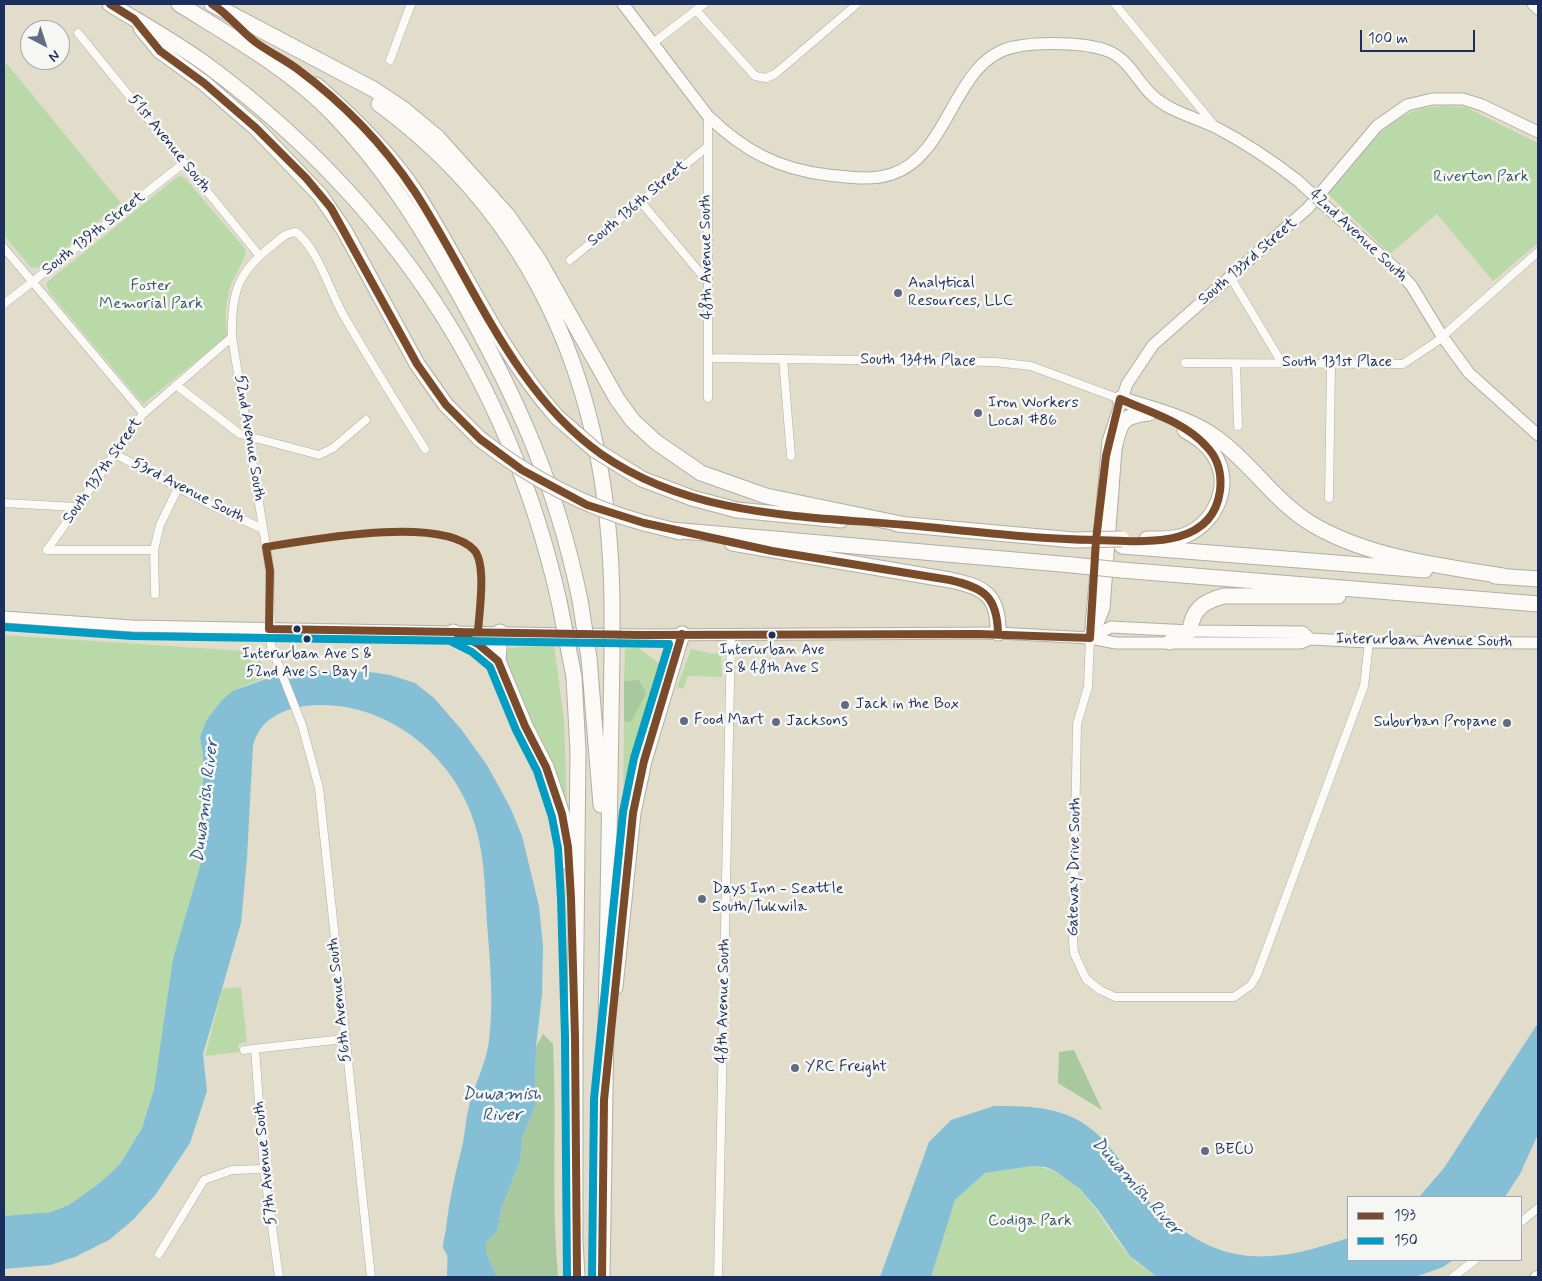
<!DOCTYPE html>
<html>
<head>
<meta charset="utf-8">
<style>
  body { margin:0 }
  #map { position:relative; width:1542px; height:1281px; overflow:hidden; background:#e2dccb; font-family:Mynerve,sans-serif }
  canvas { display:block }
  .frame { position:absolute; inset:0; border:5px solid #1b2f5e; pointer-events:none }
  .legend { position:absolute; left:1347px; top:1196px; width:175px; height:65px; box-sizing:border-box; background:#f6f6f2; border:1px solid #9ea6b7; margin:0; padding:6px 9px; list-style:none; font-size:15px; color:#1b2f5e }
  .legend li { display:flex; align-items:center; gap:10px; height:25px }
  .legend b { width:25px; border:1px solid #9ea6b7 }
  .north { position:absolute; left:20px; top:20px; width:50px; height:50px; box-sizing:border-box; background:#f6f6f2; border:1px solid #9ea6b7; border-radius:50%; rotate:140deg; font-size:14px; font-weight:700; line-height:20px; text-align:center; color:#1b2f5e }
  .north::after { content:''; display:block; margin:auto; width:18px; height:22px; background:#616c84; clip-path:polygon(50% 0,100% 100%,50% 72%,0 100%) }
  .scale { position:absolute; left:1360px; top:30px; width:115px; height:22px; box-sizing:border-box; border:2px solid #1b2f5e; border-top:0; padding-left:6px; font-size:15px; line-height:18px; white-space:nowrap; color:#1b2f5e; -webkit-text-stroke:4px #f6f6f2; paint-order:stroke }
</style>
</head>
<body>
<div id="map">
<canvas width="1542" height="1281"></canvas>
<div class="frame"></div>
<ul class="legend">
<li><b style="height:6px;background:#7a4b2a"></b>193</li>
<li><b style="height:6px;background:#039dc3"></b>150</li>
</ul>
<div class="north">N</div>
<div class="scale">100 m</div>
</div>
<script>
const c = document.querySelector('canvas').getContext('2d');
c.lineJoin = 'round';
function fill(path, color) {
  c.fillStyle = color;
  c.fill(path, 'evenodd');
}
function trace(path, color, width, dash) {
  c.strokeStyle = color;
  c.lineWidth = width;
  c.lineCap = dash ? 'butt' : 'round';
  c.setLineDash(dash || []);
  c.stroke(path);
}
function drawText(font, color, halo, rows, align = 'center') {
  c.font = font + ' Mynerve,sans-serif';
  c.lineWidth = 5;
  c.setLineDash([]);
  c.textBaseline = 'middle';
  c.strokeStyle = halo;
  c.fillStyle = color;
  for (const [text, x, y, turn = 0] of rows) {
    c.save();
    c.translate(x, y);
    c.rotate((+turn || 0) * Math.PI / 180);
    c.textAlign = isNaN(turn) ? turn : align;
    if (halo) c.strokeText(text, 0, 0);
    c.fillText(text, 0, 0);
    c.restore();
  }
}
fill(new Path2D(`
  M7 64 121 203 43 267 31 268 4 235V66Z
  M1444 106 1465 107 1538 143V243L1493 281 1437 214 1390 254 1328 194C1354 163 1377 124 1417 110 1425 107 1435 107 1444 106Z
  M181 176 186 179 246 250C244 262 237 271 232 282 225 301 225 316 227 336L143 404 49 292 46 283 177 177Z
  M4 635 258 652 266 678C227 690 219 703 200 737L203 756V856L154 1089 142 1128 120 1164 101 1182 69 1205 51 1212 4 1216Z
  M554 645 564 721 567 807 510 678 504 658 508 648Z
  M638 647C647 656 657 660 666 670L626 814 623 812 624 721H631L639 680 624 681 625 649Z
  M691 649 714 654 721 650 722 677 688 676 683 689 677 687Z
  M241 987 247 1042 238 1044 239 1052 205 1056 222 989Z
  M1032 1166C1085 1171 1098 1222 1130 1256 1137 1264 1148 1270 1157 1277H931L955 1200 985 1173Z`), '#b9d9a9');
fill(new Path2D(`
  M639 680 646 693 631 722 624 721V681Z
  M543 1034 553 1044C557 1121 551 1200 558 1277H497L486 1252V1243L497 1231 502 1207 520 1161 523 1136 535 1106 536 1047Z
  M1074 1050 1102 1110 1058 1083 1059 1052Z`), '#a8c89d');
fill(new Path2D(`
  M307 670 370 672 390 675 415 683 434 698 461 729 487 765 510 807 522 836 539 906 543 946 542 994 536 1047 535 1106 523 1136 520 1161 502 1207 497 1231 486 1243V1252L497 1277H447C447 1270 448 1261 447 1255 446 1252 444 1250 443 1248 443 1242 445 1234 446 1229 449 1200 456 1171 463 1143 465 1131 466 1118 469 1106 475 1083 486 1064 489 1041 494 1002 490 961 487 923 485 895 485 867 479 840 464 765 395 703 318 705 289 706 260 716 253 746L247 858 241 923 203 1054 207 1091 190 1143 156 1194 134 1219 109 1240 75 1257 50 1265 4 1269V1216L51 1212 69 1205 101 1182 120 1164 142 1128 154 1089 173 959 203 856V756L200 737 206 721 222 700 233 691 266 679Z
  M1538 1023V1134L1520 1174 1505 1197H1419L1444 1168Z
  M994 1106C1021 1106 1051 1106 1076 1119 1110 1137 1126 1172 1148 1200 1155 1209 1166 1216 1174 1223 1230 1270 1284 1260 1348 1238V1260H1453L1443 1267 1415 1277H1157L1130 1256 1098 1210 1079 1188 1055 1171 1046 1167 1032 1166 985 1173 955 1200 931 1277H880L929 1142 951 1120Z`), '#84bfd5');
const street = new Path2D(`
  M1115 4 1214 125
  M696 10 755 76 766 78 775 74 857 4
  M78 33 259 255
  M653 43 704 4
  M390 60 411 4
  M641 202 706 280
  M4 248 143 413
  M570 260 707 147
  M1231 278 1282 363
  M4 304 184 163
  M709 358 995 362 1031 366 1120 399
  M783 359 791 456
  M1185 363 1403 364 1436 342 1538 252
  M1236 364 1238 426
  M176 385 240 434 319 455 333 448 366 420
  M708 398V116
  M113 453 211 505 263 529
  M1329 498 1331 365
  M4 503 76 507
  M47 550 142 415 232 337
  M47 550H154
  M155 594 154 550 160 525 178 488
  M1090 638 1088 687 1077 724 1073 939 1074 953 1086 979 1100 990 1115 997H1234L1251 985 1257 975 1364 686 1369 642
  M255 1049 264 1169 279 1277
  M244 1050 344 1039
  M1521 1222 1538 1208
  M159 1254 204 1180 232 1170 264 1169
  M371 1277 319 788 302 725 271 646 270 571 232 337C231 294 237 272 273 245 281 238 286 233 296 232 319 250 330 293 345 318 371 362 398 406 425 449
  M718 1277 731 635
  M1453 1277 1475 1260`);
const secondary = new Path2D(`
  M623 4 708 116C744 151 778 169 828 175 849 177 871 181 892 174 951 155 953 59 1014 47 1039 42 1085 42 1108 51 1129 59 1138 83 1153 96 1172 113 1196 117 1217 128 1246 143 1271 160 1297 180
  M1533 4 1538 9
  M1332 212 1394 267 1411 285 1442 336 1469 373 1538 435
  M4 617 132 626 453 632 641 635 998 633 1090 638 1116 643H1301L1310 639 1369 642 1538 643
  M1091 626 1108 441 1127 384 1153 345 1308 208 1377 126 1407 105 1432 99H1463L1482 105 1538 132
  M1090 638 1111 627 1190 631 1303 632 1310 639
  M1536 1277 1538 1276`);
const highway = new Path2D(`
  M110 4C144 25 179 44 211 68 393 205 509 379 559 601
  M179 4C232 37 288 68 332 113 385 167 422 228 458 292 516 396 556 483 580 600
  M212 4 373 89 402 108 437 137 508 216 538 259 617 399 633 421 656 442 701 473 766 496 906 525
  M141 28 160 51 204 83 256 128 320 195 344 230 417 364 446 405 480 439
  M316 85C353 117 389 152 416 193 464 268 497 349 557 417
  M379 104C545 226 610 403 612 603
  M1120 399C1153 410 1190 418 1218 439 1254 466 1277 505 1317 527 1373 558 1441 566 1503 576
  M642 479 692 498 737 510 841 520
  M644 523 680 532
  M897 524 1074 540
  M671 530 1072 565
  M1147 539C1160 539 1174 540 1186 535 1216 522 1233 484 1214 455 1207 443 1196 437 1185 430
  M732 543 950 580C984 587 999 595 998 633
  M1122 546 1425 570
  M1121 570 1538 604
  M1495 576 1538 579
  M453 632 478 644 498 661 525 726 546 767 556 796 562 814 569 863
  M1090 638 1102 608 1114 449C1120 423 1120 416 1149 413
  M1170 642 1190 631C1192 609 1204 601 1224 596H1338
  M589 658 601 805
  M498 661 500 632
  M574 677 578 751 575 1037V1240L577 1277
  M615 987 633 813 644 761 682 634
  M602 1277 612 655`);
trace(street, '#b0aea8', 9);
trace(secondary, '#b0aea8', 13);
trace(highway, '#b0aea8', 17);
trace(street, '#fbfaf7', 8);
trace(secondary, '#fbfaf7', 11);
trace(highway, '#fbfaf7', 15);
const secondaryBridge = new Path2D(`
  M1297 180 1332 212`);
const highwayBridge = new Path2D(`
  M557 417 595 450 642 479
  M480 439C530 478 582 506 644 523
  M1074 540 1122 539
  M1072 565 1121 570
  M580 600 589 658
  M559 601 574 677
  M612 603V655`);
trace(secondaryBridge, '#b0aea8', 13, []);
trace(highwayBridge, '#b0aea8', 17, []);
trace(secondaryBridge, '#fbfaf7', 11);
trace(highwayBridge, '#fbfaf7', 15);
trace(new Path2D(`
  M110 4 134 19 160 51 204 83 256 128 306 178 331 208 417 364 446 405 480 439 522 470 587 505 644 523 772 551 950 580C984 588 997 596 998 633
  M212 4C228 14 239 29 254 41 267 51 282 58 296 68 342 102 384 145 415 192 473 281 512 391 601 454 691 517 803 516 907 525 970 531 1033 539 1096 540
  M1120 399C1149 412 1185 422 1206 446 1219 459 1222 474 1220 491 1212 551 1139 541 1096 540L1106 456Z
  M454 632 478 644 498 661 525 726 546 767 562 814 568 847 571 898 575 1037 577 1277
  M478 632C479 613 487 564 474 550 441 515 310 540 266 547L270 571 269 629 641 635 978 634 1090 638 1096 540
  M602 1277 604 1100 633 813 644 761 682 634`), '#7a4b2a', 8);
trace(new Path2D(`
  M4 627 132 636 669 644 634 758 623 812 594 1099 592 1277
  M450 641 472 652 490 667 516 730 537 771 552 817 558 848 561 898 565 1037 567 1277`), '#039dc3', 8);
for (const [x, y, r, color] of [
  [898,293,5,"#616c84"],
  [978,413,5,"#616c84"],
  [297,629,4.5,"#1b2f5e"],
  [772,635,4.5,"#1b2f5e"],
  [307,639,4.5,"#1b2f5e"],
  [845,705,5,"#616c84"],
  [684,721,5,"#616c84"],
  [776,722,5,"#616c84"],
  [1507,723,5,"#616c84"],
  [702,899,5,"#616c84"],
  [795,1068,5,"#616c84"],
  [1205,1151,5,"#616c84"]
]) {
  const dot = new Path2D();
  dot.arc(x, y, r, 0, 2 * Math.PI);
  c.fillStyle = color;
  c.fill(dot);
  trace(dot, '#f6f6f2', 2);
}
drawText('15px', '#1b2f5e', '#f6f6f2', [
  ["Interurban Ave",772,651],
  ["S & 48th Ave S",772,669],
  ["Interurban Ave S &",307,655],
  ["52nd Ave S - Bay 1",307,673]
]);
drawText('16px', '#1b2f5e', '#f6f6f2', [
  ["51st Avenue South",169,144,51],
  ["South 136th Street",638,204,-40],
  ["South 139th Street",94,234,-38],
  ["42nd Avenue South",1358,236,43],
  ["48th Avenue South",707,257,-91],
  ["South 133rd Street",1248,262,-41],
  ["South 134th Place",918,361,1],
  ["South 131st Place",1337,363],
  ["52nd Avenue South",249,438,81],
  ["South 137th Street",103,471,-55],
  ["53rd Avenue South",188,491,27],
  ["Interurban Avenue South",1424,641,1],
  ["Gateway Drive South",1075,867,-89],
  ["56th Avenue South",340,1000,-96],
  ["48th Avenue South",724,1001,-89],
  ["57th Avenue South",266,1163,-96]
]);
drawText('16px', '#3a596a', '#f6f6f2', [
  ["Riverton Park",1481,178],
  ["Foster",151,287],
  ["Memorial Park",151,305],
  ["Codiga Park",1030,1222]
]);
drawText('16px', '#1b2f5e', '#f6f6f2', [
  ["Analytical",908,284],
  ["Resources, LLC",908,302],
  ["Iron Workers",988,404],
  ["Local #86",988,422],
  ["Jack in the Box",855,705],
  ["Food Mart",694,721],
  ["Jacksons",786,722],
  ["Suburban Propane",1497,723,"right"],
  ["Days Inn - Seattle",712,890],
  ["South/Tukwila",712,908],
  ["YRC Freight",805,1068],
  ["BECU",1215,1151]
], 'left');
drawText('italic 18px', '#2e5783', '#f6f6f2', [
  ["Duwamish River",206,801,-83],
  ["Duwamish",502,1095],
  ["River",502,1116],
  ["Duwamish River",1136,1187,48]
]);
</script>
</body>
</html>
